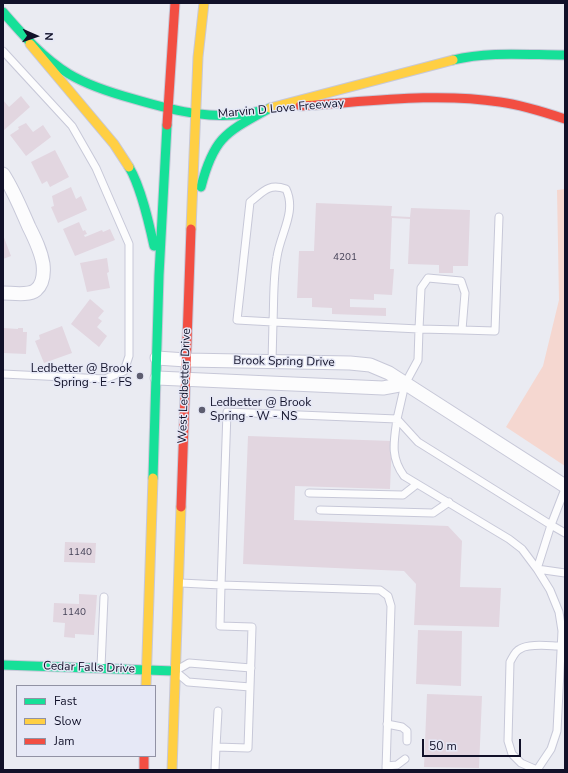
<!DOCTYPE html>
<html>
<head>
<meta charset="utf-8">
<style>
  body { margin:0 }
  #map { position:relative; width:568px; height:773px; overflow:hidden; background:#eaebf2; font-family:"Nunito Sans",sans-serif }
  canvas { display:block }
  .frame { position:absolute; inset:0; border:4px solid #111129; pointer-events:none }
  .legend { position:absolute; left:16px; top:685px; width:140px; height:72px; box-sizing:border-box; background:#e6e8f6; border:1px solid #9192a4; margin:0; padding:5px 7px; list-style:none; font-size:12px; color:#111129 }
  .legend li { display:flex; align-items:center; gap:8px; height:20px }
  .legend b { width:20px; border:1px solid #9192a4 }
  .north { position:absolute; left:16px; top:16px; width:40px; height:40px; -webkit-text-stroke:3px #e6e8f6; paint-order:stroke; rotate:92deg; font-size:11px; font-weight:700; line-height:16px; text-align:center; color:#111129 }
  .north::after { content:''; display:block; margin:auto; width:14px; height:18px; background:#111129; clip-path:polygon(50% 0,100% 100%,50% 72%,0 100%) }
  .scale { position:absolute; left:422px; top:739px; width:99px; height:18px; box-sizing:border-box; border:2px solid #111129; border-top:0; padding-left:5px; font-size:12px; line-height:14px; white-space:nowrap; color:#111129; -webkit-text-stroke:3px #e6e8f6; paint-order:stroke }
</style>
</head>
<body>
<div id="map">
<canvas width="568" height="773"></canvas>
<div class="frame"></div>
<ul class="legend">
<li><b style="height:5px;background:#16e098"></b>Fast</li>
<li><b style="height:5px;background:#ffcf43"></b>Slow</li>
<li><b style="height:5px;background:#f24e42"></b>Jam</li>
</ul>
<div class="north">N</div>
<div class="scale">50 m</div>
</div>
<script>
const c = document.querySelector('canvas').getContext('2d');
c.lineJoin = 'round';
function fill(path, color) {
  c.fillStyle = color;
  c.fill(path, 'evenodd');
}
function trace(path, color, width, dash) {
  c.strokeStyle = color;
  c.lineWidth = width;
  c.lineCap = dash ? 'butt' : 'round';
  c.setLineDash(dash || []);
  c.stroke(path);
}
function drawText(font, color, halo, rows, align = 'center') {
  c.font = font + ' "Nunito Sans",sans-serif';
  c.lineWidth = 3;
  c.setLineDash([]);
  c.textBaseline = 'middle';
  c.strokeStyle = halo;
  c.fillStyle = color;
  for (const [text, x, y, turn = 0] of rows) {
    c.save();
    c.translate(x, y);
    c.rotate((+turn || 0) * Math.PI / 180);
    c.textAlign = isNaN(turn) ? turn : align;
    if (halo) c.strokeText(text, 0, 0);
    c.fillText(text, 0, 0);
    c.restore();
  }
}
fill(new Path2D(`
  M565 189V466L506 427 543 366 559 300 557 190Z`), '#f5d7d0');
fill(new Path2D(`
  M21 96 30 107 3 131V100L9 107Z
  M26 123 33 132 43 125 51 137 26 156 10 135 19 129 18 127Z
  M55 150 69 177 50 187 47 181 42 184 31 162Z
  M71 187 76 199 81 196 87 210 58 223 51 207 54 206 52 196Z
  M316 203 392 206 391 216 410 217 411 208 470 210 468 266H453V273H439V265L408 264 410 219 392 218 390 269H394L392 295 374 294V300L350 299V307L386 308V316L332 314V308L312 307V298H297L299 251H314Z
  M79 222 83 231 85 230 87 234 84 235 85 237 102 230 103 232 110 229 115 240 75 256 63 229Z
  M3 235 11 256 3 259Z
  M107 258 109 272 107 273 110 288 87 292 80 263Z
  M90 299 104 311 98 318 102 321 97 327 107 336 99 347 71 324Z
  M62 326 72 353 44 363 35 341 40 339 39 335Z
  M3 328 18 329V328H23V332H27L26 354 3 353Z
  M248 436 392 441 390 489 295 486 294 520 448 526 462 541 460 587 501 588 499 627 414 625 416 584 404 571 243 564Z
  M65 542 96 543 95 563 64 562Z
  M79 594 97 595 94 635 75 634V638L64 637 65 623 53 622 54 603 79 604Z
  M418 630 462 631 461 686 416 684Z
  M427 694 482 696 479 768 424 767Z`), '#e2d6e0');
const lane = new Path2D(`
  M3 51 72 126 96 168 129 244V356L124 371 105 379 3 374
  M462 330 495 331 499 217
  M397 419C394 441 390 457 404 476L509 539 522 549 537 569 565 573
  M397 419 418 442 551 525 565 489
  M309 493 403 495 417 484
  M320 510 433 513 449 502
  M181 583 221 585 227 412 397 419 405 384 418 360 419 329 462 330 465 293 461 281 428 278 421 288 419 329 273 322C274 300 273 278 277 257 280 234 297 212 286 189 268 183 263 192 250 202L237 320 273 322 272 362
  M101 667 104 597
  M250 687 188 682 175 671 189 663 251 668
  M387 724 402 727 407 731V741
  M216 747 218 711
  M386 766 397 765 405 759
  M215 770 216 747 248 748 252 627 220 626 221 585 380 590 388 596 391 606 386 770
  M537 770 551 749 557 731 562 631 559 612 550 590 537 569 551 525 565 533
  M537 770 521 763 512 754 508 741 510 662C513 657 515 651 520 649 529 643 550 646 561 646`);
const street = new Path2D(`
  M3 174C14 191 21 209 29 227 35 239 41 251 43 264 44 273 43 284 36 290 29 296 12 293 3 293
  M157 358 186 360 350 363 370 365 389 373 565 486
  M157 378 383 388 405 384`);
const fast = new Path2D(`
  M3 12C23 35 43 58 69 74 89 86 112 93 134 99 175 111 217 122 259 111
  M453 60C489 51 528 55 565 55
  M129 167C141 187 149 223 154 246
  M201 187C214 136 227 132 270 108
  M153 478 159 275 167 125
  M3 665 175 671`);
const slow = new Path2D(`
  M30 44 114 144 129 167
  M270 108 453 60
  M191 229 198 57 204 3
  M146 686 153 478
  M172 770 181 507`);
const jam = new Path2D(`
  M300 106C366 102 435 92 500 102 522 105 544 112 565 119
  M167 125 175 3
  M181 507 191 229
  M144 756V770`);
trace(lane, '#c7c8d8', 9);
trace(street, '#c7c8d8', 15);
trace(fast, '#c7c8d8', 11);
trace(slow, '#c7c8d8', 11);
trace(jam, '#c7c8d8', 11);
trace(lane, '#fcfcfd', 7);
trace(street, '#fcfcfd', 13);
trace(fast, '#16e098', 9);
trace(slow, '#ffcf43', 9);
trace(jam, '#f24e42', 9);
for (const [x, y, r, color] of [
  [140,376,4,"#5d5d6f"],
  [202,410,4,"#5d5d6f"]
]) {
  const dot = new Path2D();
  dot.arc(x, y, r, 0, 2 * Math.PI);
  c.fillStyle = color;
  c.fill(dot);
  trace(dot, '#e6e8f6', 1.5);
}
drawText('10px', '#454257', null, [
  ["4201",345,258],
  ["1140",80,553],
  ["1140",74,613]
]);
drawText('12px', '#111129', '#e6e8f6', [
  ["Marvin D Love Freeway",281,109,-5],
  ["Brook Spring Drive",284,362,1],
  ["West Ledbetter Drive",185,386,-88],
  ["Cedar Falls Drive",89,668,2]
]);
drawText('12px', '#111129', '#e6e8f6', [
  ["Ledbetter @ Brook",132,369],
  ["Spring - E - FS",132,383],
  ["Ledbetter @ Brook",210,403,"left"],
  ["Spring - W - NS",210,417,"left"]
], 'right');
</script>
</body>
</html>
